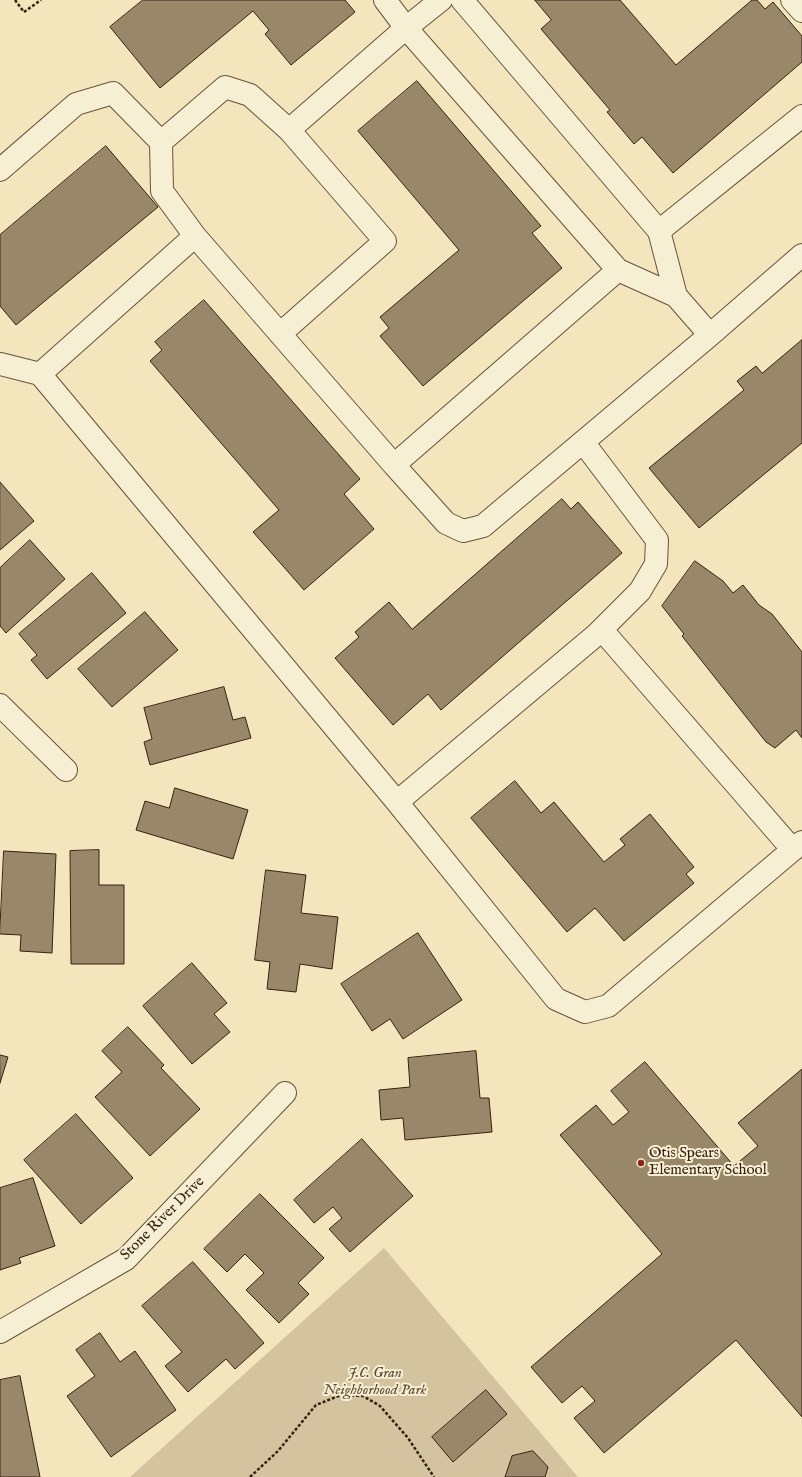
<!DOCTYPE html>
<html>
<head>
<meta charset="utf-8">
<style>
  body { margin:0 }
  canvas { display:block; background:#f3e6bc }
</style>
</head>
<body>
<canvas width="802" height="1477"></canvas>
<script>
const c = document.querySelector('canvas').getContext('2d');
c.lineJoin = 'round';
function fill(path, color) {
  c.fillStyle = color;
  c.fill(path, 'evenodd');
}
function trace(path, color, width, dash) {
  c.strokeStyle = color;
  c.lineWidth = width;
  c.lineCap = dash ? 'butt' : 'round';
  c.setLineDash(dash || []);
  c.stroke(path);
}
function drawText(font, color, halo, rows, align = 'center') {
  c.font = font + ' "IM FELL English",serif';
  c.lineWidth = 4;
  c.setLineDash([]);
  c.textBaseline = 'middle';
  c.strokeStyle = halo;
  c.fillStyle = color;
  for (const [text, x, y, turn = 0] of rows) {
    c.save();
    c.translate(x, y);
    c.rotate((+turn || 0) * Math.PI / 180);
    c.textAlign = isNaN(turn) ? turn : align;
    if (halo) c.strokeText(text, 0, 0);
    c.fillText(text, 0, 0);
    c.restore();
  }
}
fill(new Path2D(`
  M384 1248 578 1477H130Z`), '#d3c49f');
const building = new Path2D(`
  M143 0H345L355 12 291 65 265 34 269 30 253 11 160 88 110 27Z
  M535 0H620L676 65 752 0H757L765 9 773 2 802 36V62L673 173 642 137 634 144 607 112 610 110 541 29 551 20Z
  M417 81 541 226 532 233 562 268 423 386 380 336 389 328 380 317 459 250 358 131Z
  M106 146 158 207 16 325 0 306V235Z
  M204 300 360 479 344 494 374 529 304 590 253 532 279 510 150 361 162 350 155 342Z
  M802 340V443L699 528 649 468 744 390 737 381 756 366 762 373Z
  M0 482 34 521 0 550Z
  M562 499 571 509 578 502 622 553 441 710 428 694 393 725 335 658 359 637 355 632 389 602 412 629Z
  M30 540 65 579 6 633 0 626V568Z
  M695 561 723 581 733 593 743 585 759 605 772 614 802 652V738L796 730 775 748 766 742 682 636 684 634 662 606Z
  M92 573 126 613 47 679 31 660 37 655 19 634Z
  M145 612 178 650 112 707 78 669Z
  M224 687 233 720 245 717 251 738 150 765 144 742 152 739 144 708Z
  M515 781 541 813 554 802 604 862 625 845 620 839 650 814 694 867 686 874 694 883 624 941 595 908 567 932 471 818Z
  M175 788 248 810 233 859 136 830 145 801 169 808Z
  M99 850V885H124V964H71L70 851Z
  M4 851 56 854 52 953 20 951 21 935 0 934Z
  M266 870 306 875 301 913 338 917 332 969 300 964 296 992 267 989 270 962 255 960Z
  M418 933 462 1000 403 1039 390 1019 372 1031 341 984Z
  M192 963 227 1003 214 1014 230 1032 192 1064 143 1006Z
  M128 1027 164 1065 161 1068 200 1109 150 1156 95 1097 122 1072 102 1051Z
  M476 1051 480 1098H489L492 1132 405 1140 403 1118 381 1120 379 1090 410 1087 408 1058Z
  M0 1055 8 1057 0 1083Z
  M645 1062 734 1166 758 1146 738 1123 802 1069V1417L736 1340 604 1453 574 1418 595 1401 582 1386 562 1403 531 1367 662 1254 560 1135 596 1105 613 1125 629 1112 611 1091Z
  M76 1114 133 1178 81 1224 24 1160Z
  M362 1139 413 1196 350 1252 329 1229 342 1218 333 1207 314 1223 294 1200Z
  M33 1178 55 1246 19 1258 21 1263 0 1270V1188Z
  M260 1194 324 1258 298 1283 309 1294 279 1323 246 1290 264 1273 245 1254 227 1272 204 1249Z
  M193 1262 264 1343 235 1369 226 1359 188 1392 165 1366 182 1352 142 1306Z
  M100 1333 120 1362 135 1351 176 1410 111 1457 67 1396 95 1376 76 1350Z
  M20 1376 40 1477H0V1380Z
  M486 1390 507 1414 453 1462 432 1437Z
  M533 1451 548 1467 545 1477H505L512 1456Z`);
fill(building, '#99876a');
trace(building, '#372012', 1);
const minor = new Path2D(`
  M385 0 406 28 618 270 676 296 659 231 462 0
  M792 0 802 11
  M161 142 162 191 195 236 394 465 618 270
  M0 170 76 104 113 93 161 142 225 87 250 95 289 130 406 28 441 0
  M659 231 802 116
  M676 296 710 335
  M280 334 385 241 289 130
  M0 364 40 374 397 802 556 999 585 1012 608 1006 802 842
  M40 374 195 236
  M394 465 446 523 463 531 483 526 710 335 802 255
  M602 630 793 850
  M0 705 66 770
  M397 802 596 635 640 591 656 564 657 540 583 442
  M0 1332 126 1259 285 1093`);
trace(minor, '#66523c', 24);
trace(new Path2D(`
  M15 0 24 12 41 0
  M250 1477 278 1451 316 1405 341 1395 363 1396 380 1406 408 1438 434 1477`), '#372012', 2.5, [3, 2]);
trace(minor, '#f7efd3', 22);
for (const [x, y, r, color] of [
  [641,1163,4,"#8f2418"]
]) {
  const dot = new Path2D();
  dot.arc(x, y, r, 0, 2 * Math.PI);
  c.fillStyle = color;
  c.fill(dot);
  trace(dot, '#f7efd3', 1.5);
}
drawText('15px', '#372012', '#f7efd3', [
  ["Otis Spears",649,1154],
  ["Elementary School",649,1171]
], 'left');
drawText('15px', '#372012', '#f7efd3', [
  ["Stone River Drive",163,1219,-45]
]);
drawText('italic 15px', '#5e4935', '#f7efd3', [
  ["J.C. Gran",375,1374],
  ["Neighborhood Park",375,1391]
]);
</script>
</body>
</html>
